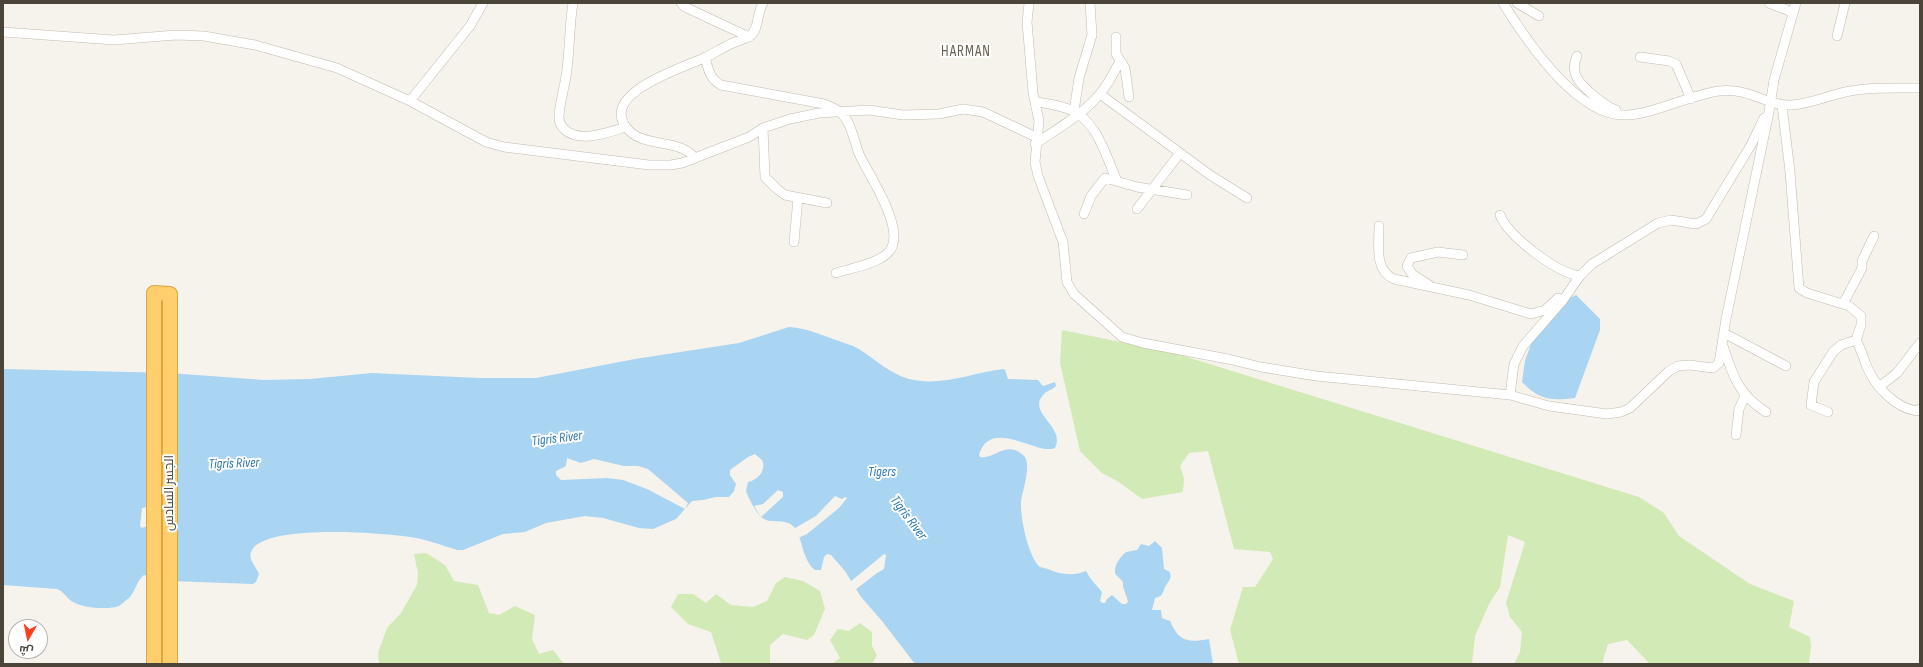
<!DOCTYPE html>
<html>
<head>
<meta charset="utf-8">
<style>
  body { margin:0 }
  #map { position:relative; width:1923px; height:667px; overflow:hidden; background:#f6f3ec; font-family:"Sofia Sans Condensed",Cairo,sans-serif }
  canvas { display:block }
  .frame { position:absolute; inset:0; border:4px solid #4b4439; pointer-events:none }
  .north { position:absolute; left:8px; top:619px; width:40px; height:40px; box-sizing:border-box; background:#fff; border:1px solid #b7b4b0; border-radius:50%; rotate:189deg; font-size:11px; font-weight:700; line-height:16px; text-align:center; color:#4b4439 }
  .north::after { content:''; display:block; margin:auto; width:14px; height:18px; background:#fc3f1d; clip-path:polygon(50% 0,100% 100%,50% 72%,0 100%) }
</style>
</head>
<body>
<div id="map">
<canvas width="1923" height="667"></canvas>
<div class="frame"></div>
<div class="north">ش</div>
</div>
<script>
const c = document.querySelector('canvas').getContext('2d');
c.lineJoin = 'round';
function fill(path, color) {
  c.fillStyle = color;
  c.fill(path, 'evenodd');
}
function trace(path, color, width, dash) {
  c.strokeStyle = color;
  c.lineWidth = width;
  c.lineCap = dash ? 'butt' : 'round';
  c.setLineDash(dash || []);
  c.stroke(path);
}
function drawText(font, color, halo, rows, align = 'center') {
  c.font = font + ' "Sofia Sans Condensed",Cairo,sans-serif';
  c.lineWidth = 4;
  c.setLineDash([]);
  c.textBaseline = 'middle';
  c.strokeStyle = halo;
  c.fillStyle = color;
  for (const [text, x, y, turn = 0] of rows) {
    c.save();
    c.translate(x, y);
    c.rotate((+turn || 0) * Math.PI / 180);
    c.textAlign = isNaN(turn) ? turn : align;
    if (halo) c.strokeText(text, 0, 0);
    c.fillText(text, 0, 0);
    c.restore();
  }
}
fill(new Path2D(`
  M1062 330 1174 353 1639 497 1664 513 1679 536 1750 584 1794 601 1789 627 1810 637 1811 646 1809 664H1650L1627 640 1608 644 1602 664H1514L1520 652 1522 632 1510 617 1506 603 1525 542 1508 535 1500 587 1489 604 1475 636 1472 664H1239L1230 630 1243 587H1255L1273 559 1270 552 1234 549 1208 451 1189 453 1180 466 1184 478 1183 492 1142 499 1119 482 1102 473 1080 451 1060 363Z
  M426 553 445 565 454 581 478 585 489 613 499 615 515 606 535 615 532 639 539 654 553 650 564 664H379L378 653 387 628 401 613 417 585 418 573 414 554Z
  M785 577 803 581 820 591 825 609 814 635 807 640 783 634 770 645V664H723L721 663 711 632 688 624 671 607 678 594H693L706 603 716 594 731 605 753 607 767 601 776 583Z
  M860 623 872 632V646L877 655 872 664H832L840 658 830 640 838 629 849 631Z`), '#d2eab5');
fill(new Path2D(`
  M1576 295 1600 319V330L1575 398C1551 401 1539 400 1522 382L1525 361 1533 338 1566 300Z
  M789 327C808 328 823 336 839 341 846 344 853 345 859 349 876 360 889 373 909 379 941 387 971 373 1003 369L1005 370 1008 379 1038 380 1043 386 1055 382 1056 386C1052 390 1046 391 1043 395 1027 413 1066 427 1055 448 1038 456 990 416 979 455L980 457C994 460 1006 440 1023 455 1033 463 1022 491 1021 502 1020 516 1028 557 1040 567 1042 568 1046 568 1048 569 1061 575 1074 576 1086 571L1090 578 1102 592 1100 601 1102 603H1105L1107 599 1112 595 1122 604H1126L1128 602C1127 595 1122 589 1123 582 1121 579 1118 577 1116 575 1112 567 1121 556 1126 552L1137 550 1141 544 1149 546 1155 541 1162 548 1164 569 1170 572C1172 580 1168 581 1165 587 1162 594 1163 596 1155 598L1152 610H1161L1162 618 1170 621C1179 642 1188 643 1209 639L1213 664H915L882 621 861 597 845 571 831 555 827 554 824 557 821 570H815C802 560 803 538 794 527 786 518 773 524 764 519 757 515 749 499 746 491L748 482C757 480 767 471 762 460L755 454 748 457 730 470V475L736 484 734 491 729 497H716L703 500 692 501 676 519 653 529 639 528 603 518 585 516 546 523 525 532 503 534 463 550H457C441 545 426 539 410 537 383 533 262 523 251 552 248 559 256 567 259 574L256 582 253 584 170 581 144 575C136 581 136 591 129 598 126 600 122 604 119 606 109 610 82 608 73 602 66 598 65 592 57 589L3 585V369L170 373 264 380 310 379 372 373 479 378H536L635 359 739 343ZM163 499 173 501C178 509 179 512 174 521L167 524 159 522 142 528 140 526 142 508 154 506ZM159 540 165 541 163 558 159 562 148 559 146 553 148 546Z`), '#a9d4f2');
fill(new Path2D(`
  M567 458 581 463 594 459 624 466H638L648 469 688 503 685 509 647 489 623 480 607 478 561 480 556 475V471L566 466Z
  M778 490 783 492V497L761 517 754 506 763 504Z
  M835 496 842 499 845 497 847 498 839 508 807 534 798 538 795 528 816 516Z
  M884 554 886 555 884 569 877 573 855 590 850 582Z`), '#f6f3ec');
const minor = new Path2D(`
  M573 3C569 27 570 52 566 76 564 90 559 105 559 118 559 123 561 126 564 129 580 144 609 132 626 127
  M681 3 685 7 749 37
  M1029 3 1027 22 1033 93 1039 121 1035 162 1038 176 1063 242 1067 282 1074 294 1122 337 1143 343 1228 359 1261 367 1316 376 1510 395 1549 406 1607 414 1621 412 1630 408 1669 371 1678 366 1689 365 1713 368 1719 363 1726 319 1769 112 1774 80 1796 3
  M1503 3C1526 40 1577 117 1626 115 1654 114 1690 95 1719 91 1748 87 1766 106 1792 105 1810 104 1827 96 1845 92 1870 87 1895 88 1920 88
  M1517 3 1539 16
  M1769 3 1792 12
  M3 32 114 40 176 35 204 36 255 45 337 68 410 101 486 142 504 147 649 165H671L682 163 749 137 763 128 790 119 819 113 869 110 903 115 939 114 963 109 983 112 1036 137
  M1837 36 1845 3
  M1116 37V54L1125 68 1129 97
  M1577 56C1569 74 1580 84 1593 95 1600 101 1607 107 1616 110
  M705 57C708 69 710 79 721 85L824 104C834 108 841 111 846 119 853 130 855 145 860 156 870 177 904 226 891 249 883 263 851 268 836 273
  M1640 57 1669 61 1676 64 1691 99
  M1100 94 1210 175 1247 198
  M410 101 470 26 483 3
  M1035 101C1046 104 1060 105 1071 110 1097 121 1106 156 1117 181
  M1782 105 1790 172 1799 288 1807 293 1849 306 1861 316V325L1856 340C1861 349 1863 357 1867 367 1875 386 1895 408 1917 411L1920 409
  M1074 111 1079 78 1092 35 1090 3
  M763 128 765 177 777 189 785 195 827 203
  M1035 144C1057 129 1082 115 1099 95 1108 85 1114 72 1120 61
  M691 160 692 155C677 139 641 148 626 127 600 92 686 67 706 57 715 53 723 47 733 43 738 41 745 39 750 36 759 30 757 12 763 3
  M1137 209 1180 153
  M1084 214 1091 196 1105 178 1137 187 1187 195
  M1500 215C1509 237 1557 273 1580 276
  M1379 226C1379 245 1374 270 1394 279L1469 295 1531 314 1545 310 1558 298
  M794 242 798 198
  M1429 285 1412 274 1407 266 1411 258 1438 252 1463 255
  M1843 304 1862 268V261L1874 236
  M1724 333 1786 366
  M1723 346C1733 376 1738 394 1766 412
  M1879 387 1897 373 1920 343
  M1510 395 1514 364 1523 346 1563 300 1580 276 1592 264 1658 223 1671 220 1696 224 1706 219 1751 145 1764 118
  M1828 412 1811 405 1814 382 1833 352 1841 345 1856 340
  M1736 435 1739 409 1745 396`);
const highway = new Path2D(`
  M154 664V293L170 294V664`);
trace(minor, '#c2bbae', 10);
trace(highway, '#e0a43c', 16);
trace(minor, '#fff', 9);
trace(highway, '#ffcf6e', 14);
drawText('13px', '#4b4439', '#fff', [
  ["الجسر السادس",170,493,-90]
]);
drawText('italic 14px', '#2e7ab2', '#fff', [
  ["Tigris River",557,439,-7],
  ["Tigris River",234,464,-2],
  ["Tigers",882,472],
  ["Tigris River",908,518,53]
]);
c.letterSpacing = '1px';
drawText('15px', '#6e6250', '#fff', [
  ["HARMAN",966,52]
]);
c.letterSpacing = '0px';
</script>
</body>
</html>
